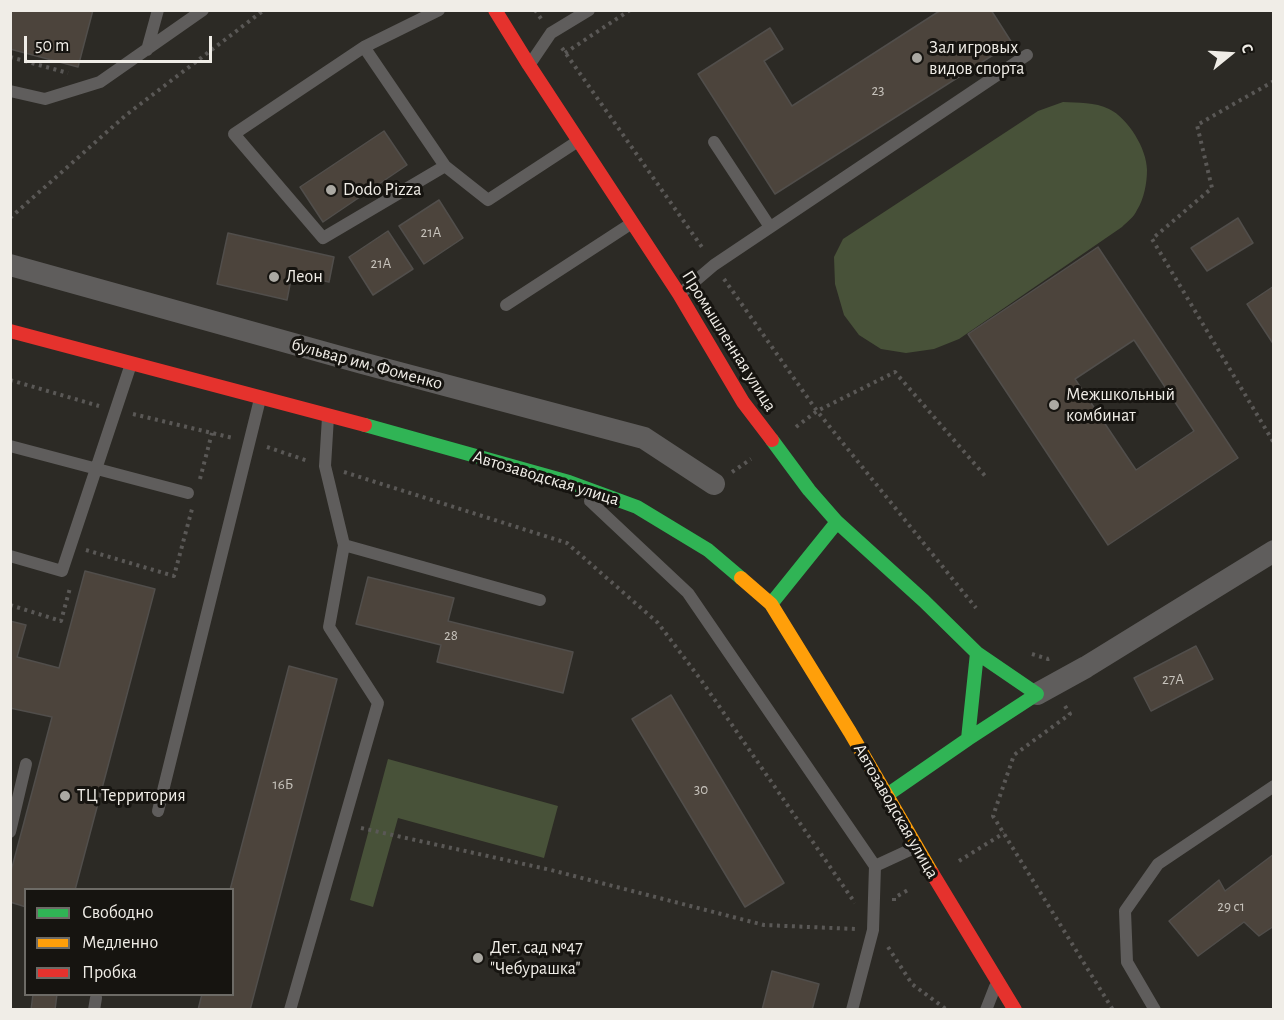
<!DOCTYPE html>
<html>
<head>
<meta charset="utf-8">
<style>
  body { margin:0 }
  #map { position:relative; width:1284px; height:1020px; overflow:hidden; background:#2c2a25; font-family:"Alegreya Sans",sans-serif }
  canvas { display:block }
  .frame { position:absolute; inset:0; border:12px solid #f0ede7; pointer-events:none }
  .legend { position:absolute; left:24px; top:888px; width:210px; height:108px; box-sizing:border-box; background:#161410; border:2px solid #6d6b66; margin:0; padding:8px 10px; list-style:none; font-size:18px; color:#f0ede7 }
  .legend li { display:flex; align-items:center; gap:12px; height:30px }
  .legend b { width:30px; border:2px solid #6d6b66 }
  .north { position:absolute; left:1200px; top:24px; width:60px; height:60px; -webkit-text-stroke:4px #161410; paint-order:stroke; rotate:72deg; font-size:16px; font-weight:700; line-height:24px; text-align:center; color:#f0ede7 }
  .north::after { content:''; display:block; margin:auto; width:21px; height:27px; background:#f0ede7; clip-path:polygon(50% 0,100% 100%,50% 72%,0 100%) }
  .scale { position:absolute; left:24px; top:36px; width:188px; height:27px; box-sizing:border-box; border:3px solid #f0ede7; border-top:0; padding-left:8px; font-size:18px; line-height:21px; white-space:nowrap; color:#f0ede7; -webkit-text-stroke:4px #161410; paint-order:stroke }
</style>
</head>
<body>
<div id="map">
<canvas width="1284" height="1020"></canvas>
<div class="frame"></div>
<ul class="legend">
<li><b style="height:8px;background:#30b455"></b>Свободно</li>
<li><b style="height:8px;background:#ff9f0a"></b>Медленно</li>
<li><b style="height:8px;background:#e5322d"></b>Пробка</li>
</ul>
<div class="north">С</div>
<div class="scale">50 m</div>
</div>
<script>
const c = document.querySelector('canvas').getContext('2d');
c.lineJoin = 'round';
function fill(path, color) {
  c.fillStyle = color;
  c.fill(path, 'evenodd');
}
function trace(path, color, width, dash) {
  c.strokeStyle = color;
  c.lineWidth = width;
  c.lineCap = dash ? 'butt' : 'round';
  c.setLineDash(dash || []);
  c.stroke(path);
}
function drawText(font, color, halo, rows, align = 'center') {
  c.font = font + ' "Alegreya Sans",sans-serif';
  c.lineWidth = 6;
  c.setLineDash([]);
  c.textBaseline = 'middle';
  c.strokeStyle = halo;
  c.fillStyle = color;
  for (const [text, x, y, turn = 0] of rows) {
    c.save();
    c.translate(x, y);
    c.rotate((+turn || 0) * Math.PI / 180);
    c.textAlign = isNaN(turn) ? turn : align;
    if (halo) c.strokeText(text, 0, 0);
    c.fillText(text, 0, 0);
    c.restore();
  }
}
fill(new Path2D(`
  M1063 102C1078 103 1095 102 1109 109 1128 118 1147 149 1147 170 1147 183 1144 199 1137 210 1134 217 1127 222 1122 227L959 339 934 349 906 353 881 349 859 335 844 315 835 284 834 257 843 239 1038 111Z
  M388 759 558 806 544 858 398 818 373 907 350 900Z`), '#485239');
const building = new Path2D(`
  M10 10H93L78 67 10 49Z
  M941 10H991L1012 43 775 194 698 74 770 28 783 49 764 61 792 106Z
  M384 131 407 165 323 222 300 187Z
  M439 200 463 238 424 264 399 226Z
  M1238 218 1253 243 1207 271 1191 248Z
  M388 231 413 269 373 295 349 257Z
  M228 233 334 257 329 282 292 274 287 300 217 284Z
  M1098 247 1238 458 1108 545 968 334ZM1134 340 1194 431 1136 470 1075 379Z
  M1274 286V345L1247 304Z
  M85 571 155 589 75 890H26V907L10 902V875L52 717 10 708V621L26 625 17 657 59 668Z
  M368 577 454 598 448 621 573 652 563 693 437 662 441 645 356 624Z
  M1196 646 1213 679 1151 711 1134 678Z
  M289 666 337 679 250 1010H198L202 994H232V890H230Z
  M671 695 784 883 745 907 632 719Z
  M1274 854V926L1259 936 1244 922 1198 956 1169 921 1219 880 1225 891Z
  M772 971 819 984 812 1010H762Z
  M33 994H57L55 1010H31Z`);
fill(building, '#4c443c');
trace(building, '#514e4b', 1.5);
trace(new Path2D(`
  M535 10 542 20
  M562 48 704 250
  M565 53 630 10
  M10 57 68 73
  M1274 81 1197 125 1212 188 1152 239 1274 443
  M10 218 126 115 264 10
  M724 279 817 411 976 608
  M10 380 99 406
  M133 414 233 438
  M796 427 817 411 895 372 986 477
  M267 447 308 461
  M344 472 567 543 658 623 701 680 855 903
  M732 472 751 459
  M200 479 212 433
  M86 550 174 576 192 509
  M10 605 61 621 70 588
  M1032 654 1048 659 1051 658
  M1065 706 1070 714 1014 755 993 816 1113 1010
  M361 828 551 870 764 925 855 929
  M959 861 1004 833
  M894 901V898L908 890
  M888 947 912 984 947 1010`), '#5a5856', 4, [3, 4.5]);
trace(new Path2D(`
  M364 47 439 10
  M147 50 158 10
  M530 64 551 33 589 10
  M10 91 45 99 100 82 203 10
  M714 142 770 227
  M445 166 323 238 234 134 364 47 445 166 488 200 578 141
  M680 294 714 265 1027 55
  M506 305 632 223
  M10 446 188 493
  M590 501 688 593 875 866 873 930 852 1010
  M344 545 540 600
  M10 556 62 571 131 364
  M158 811 260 399
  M10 832 26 764
  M875 866 914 848
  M94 1010 96 998
  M290 1010 378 703 329 627 344 545 325 466 328 417
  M986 1010 995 987
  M1155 1010 1127 962 1125 911 1158 864 1274 786`), '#5f5d5c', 12);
trace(new Path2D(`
  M10 265 362 363 644 438 714 484
  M1037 694 1086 667 1274 551`), '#5f5d5c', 22);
trace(new Path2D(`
  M365 425 569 482 637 507 708 550 741 578
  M772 440 809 490 837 522 924 601 977 653 1037 694 968 739
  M771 604 837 522
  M887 795 968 739 977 653`), '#30b455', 14);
trace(new Path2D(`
  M741 578 771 604 850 732 932 873`), '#ff9f0a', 14);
trace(new Path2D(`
  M495 10 529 65 679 294 743 402 772 440
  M10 331 365 425
  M932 873 1015 1010`), '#e5322d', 14);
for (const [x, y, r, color] of [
  [917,58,6,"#aba9a3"],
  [331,190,6,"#aba9a3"],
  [274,277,6,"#aba9a3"],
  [1054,405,6,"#aba9a3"],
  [65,796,6,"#aba9a3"],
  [478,958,6,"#aba9a3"]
]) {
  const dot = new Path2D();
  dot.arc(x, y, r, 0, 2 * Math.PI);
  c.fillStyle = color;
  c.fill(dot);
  trace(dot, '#161410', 2);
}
drawText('15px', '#c7c3bc', null, [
  ["23",878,90],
  ["21А",431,232],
  ["21А",381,263],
  ["28",451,635],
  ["27А",1173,679],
  ["16Б",283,784],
  ["30",701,789],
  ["29 с1",1231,906]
]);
drawText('18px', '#f0ede7', '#161410', [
  ["Зал игровых",929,48],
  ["видов спорта",929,69],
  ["Dodo Pizza",343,190],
  ["Леон",286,277],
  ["Межшкольный",1066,395],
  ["комбинат",1066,416],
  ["ТЦ Территория",77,796],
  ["Дет. сад №47",490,948],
  ["\"Чебурашка\"",490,969]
], 'left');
drawText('18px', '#f0ede7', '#161410', [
  ["Промышленная улица",729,341,58],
  ["бульвар им. Фоменко",367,364,15],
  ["Автозаводская улица",546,478,17],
  ["Автозаводская улица",896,811,60]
]);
</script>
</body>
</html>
